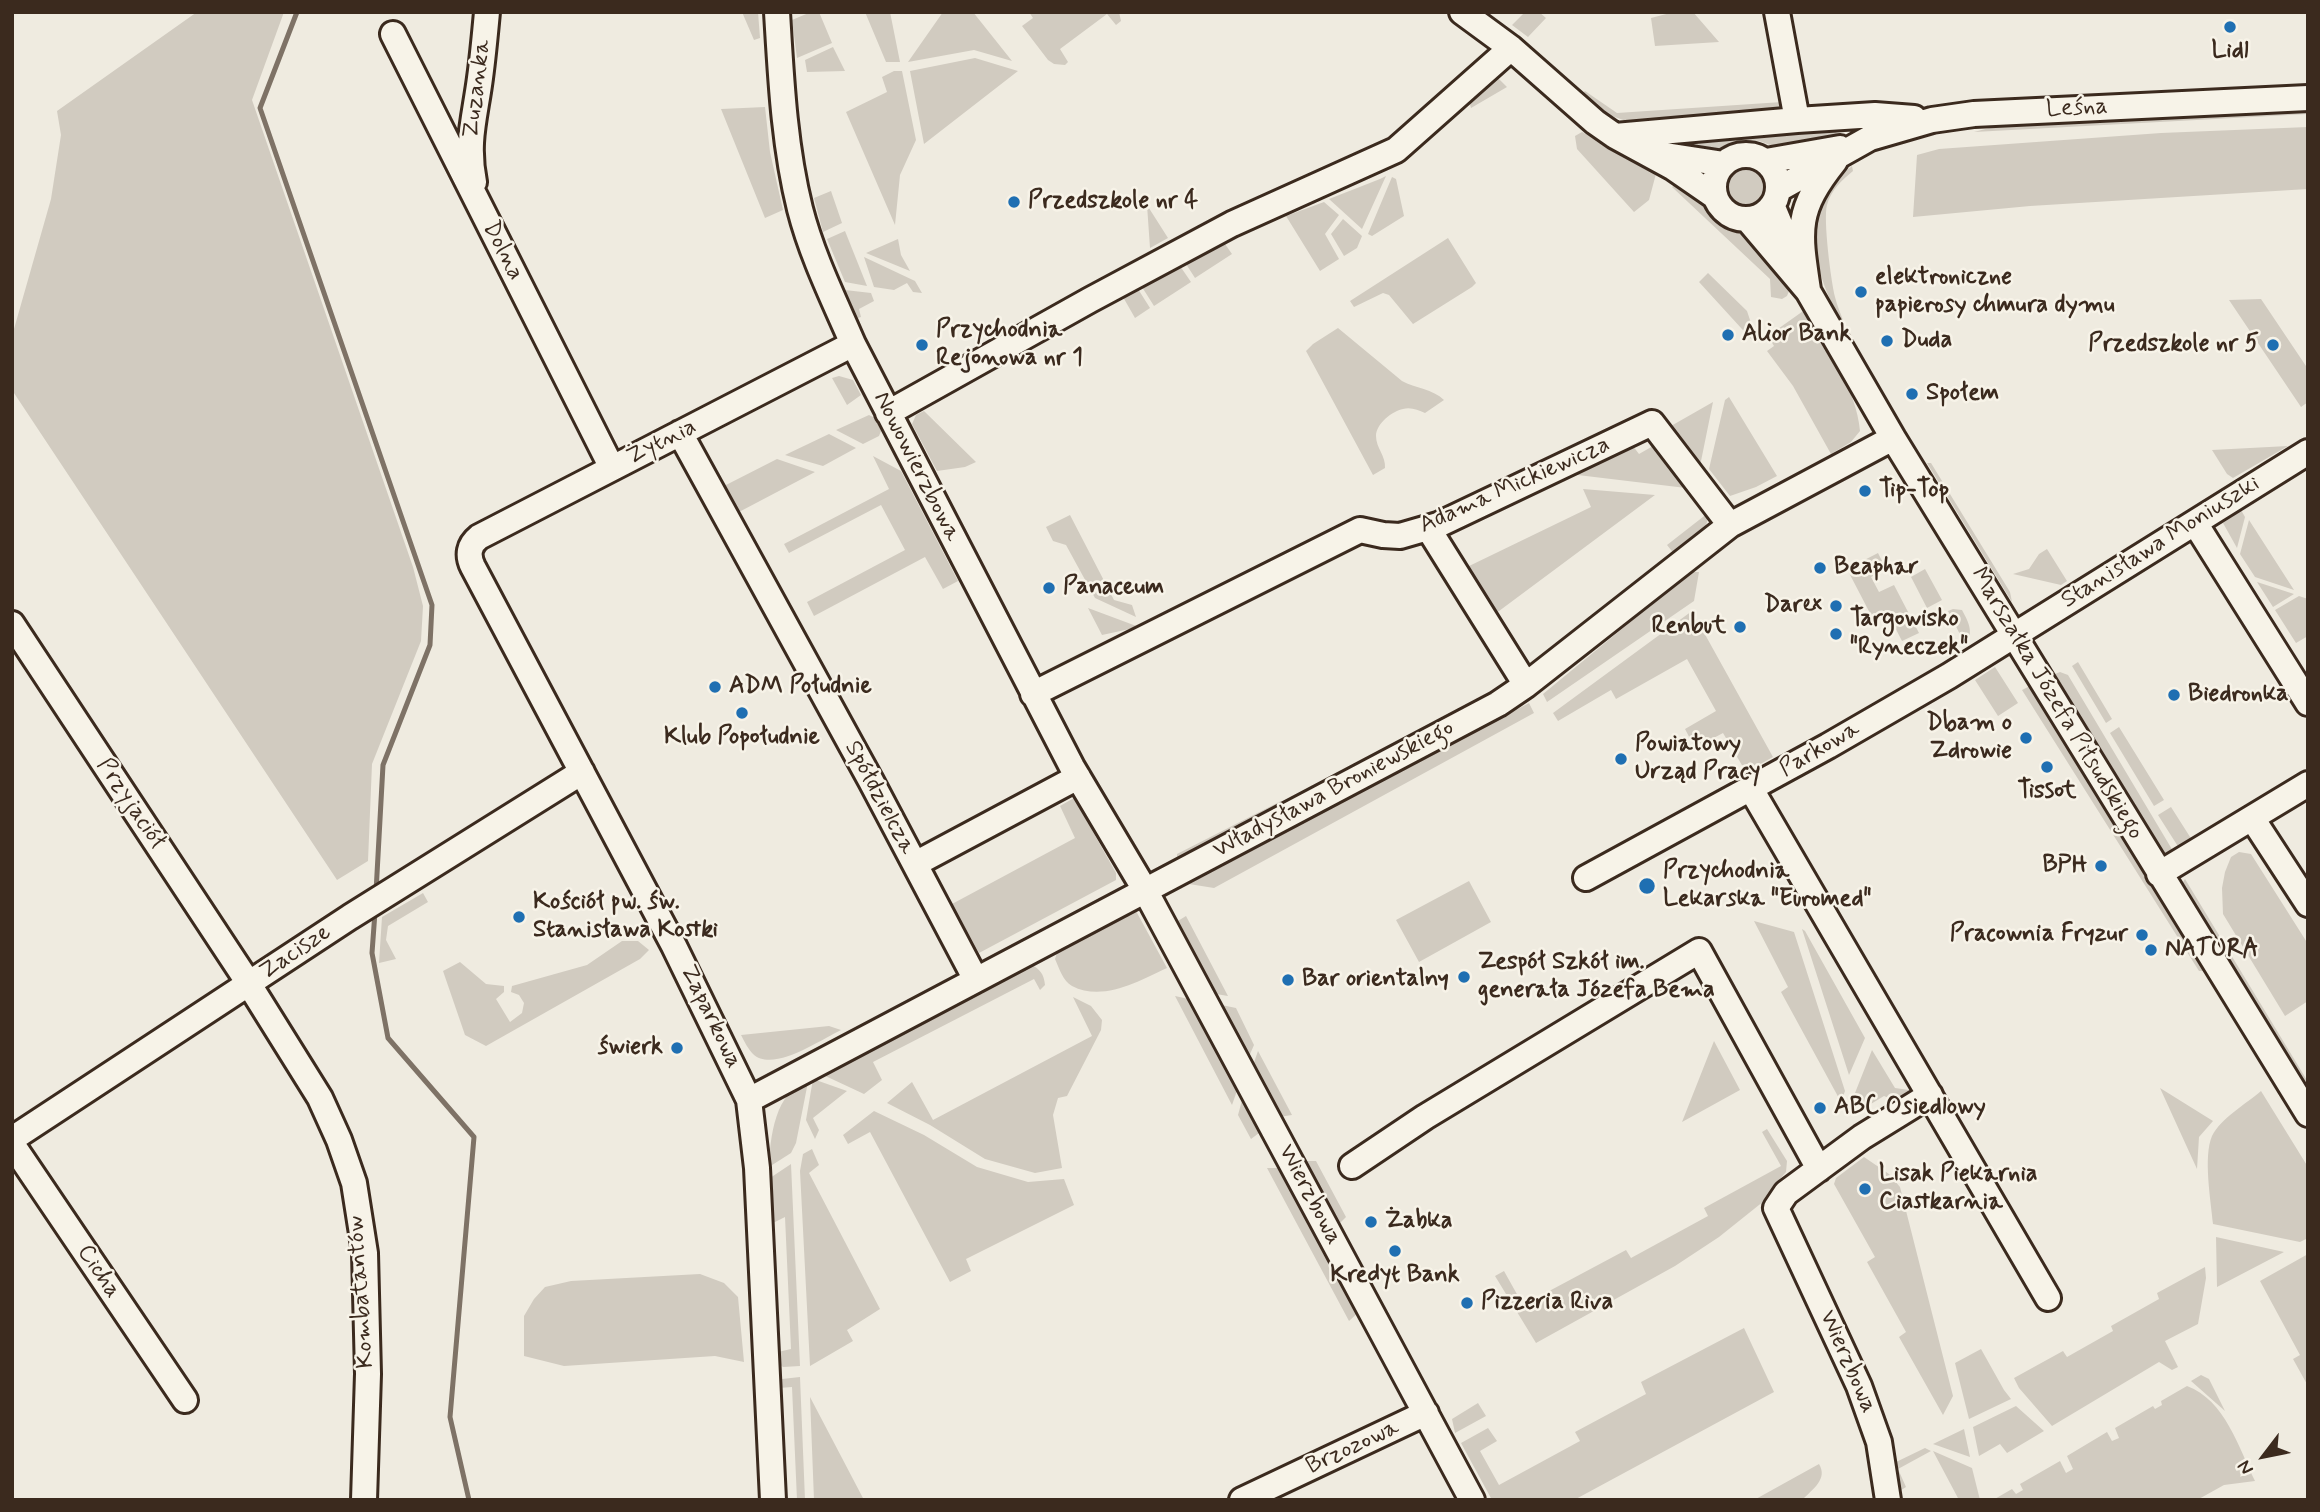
<!DOCTYPE html>
<html>
<head>
<meta charset="utf-8">
<style>
  body { margin:0 }
  #map { position:relative; width:2320px; height:1512px; overflow:hidden; background:#efebe0; font-family:Mynerve,sans-serif }
  canvas { display:block }
  .frame { position:absolute; inset:0; border:14px solid #3b2a1e; pointer-events:none }
  .north { position:absolute; left:2229px; top:1421px; width:70px; height:70px; -webkit-text-stroke:5px #f7f3e8; paint-order:stroke; rotate:238deg; font-size:19px; font-weight:700; line-height:28px; text-align:center; color:#3b2a1e }
  .north::after { content:''; display:block; margin:auto; width:24px; height:32px; background:#3b2a1e; clip-path:polygon(50% 0,100% 100%,50% 72%,0 100%) }
</style>
</head>
<body>
<div id="map">
<canvas width="2320" height="1512"></canvas>
<div class="frame"></div>
<div class="north">N</div>
</div>
<script>
const c = document.querySelector('canvas').getContext('2d');
c.lineJoin = 'round';
function fill(path, color) {
  c.fillStyle = color;
  c.fill(path, 'evenodd');
}
function trace(path, color, width, dash) {
  c.strokeStyle = color;
  c.lineWidth = width;
  c.lineCap = dash ? 'butt' : 'round';
  c.setLineDash(dash || []);
  c.stroke(path);
}
function drawText(font, color, halo, rows, align = 'center') {
  c.font = font + ' Mynerve,sans-serif';
  c.lineWidth = 5;
  c.setLineDash([]);
  c.textBaseline = 'middle';
  c.strokeStyle = halo;
  c.fillStyle = color;
  for (const [text, x, y, turn = 0] of rows) {
    c.save();
    c.translate(x, y);
    c.rotate((+turn || 0) * Math.PI / 180);
    c.textAlign = isNaN(turn) ? turn : align;
    if (halo) c.strokeText(text, 0, 0);
    c.fillText(text, 0, 0);
    c.restore();
  }
}
fill(new Path2D(`
  M197 12H284L252 100 413 567 423 606 421 641 372 764 368 861 337 880 12 390V336L51 199 61 135 57 111Z
  M742 12H758L760 38 754 40Z
  M811 12H819L832 43 797 58 792 20Z
  M865 12H890L900 62H886Z
  M943 12H973L1012 61 974 50 908 62Z
  M1029 12H1119L1121 21 1116 25 1107 14 1060 49 1068 62 1065 65 1054 64 1048 60 1022 26 1033 18Z
  M1525 12H1539L1546 18 1528 37 1512 25Z
  M1674 12H1693L1719 42 1655 46 1651 18Z
  M833 47 845 71 807 72 805 60Z
  M975 58 1018 71 924 144 910 71Z
  M894 71H902L916 140 900 175 895 225 846 112 887 92 882 77Z
  M1497 77 1507 87 1471 108 1469 101Z
  M1585 91 1617 113 1782 102 1780 108 1775 111 1629 122 1609 115 1583 93Z
  M765 107 770 152 783 210 765 218 721 109Z
  M2308 110V114L1974 132 1993 127Z
  M1835 126 1837 135C1821 140 1800 150 1783 149 1776 149 1769 144 1762 142 1747 137 1727 145 1717 156L1654 142Z
  M2308 127V189L2030 206 1913 217 1917 155 1939 149 2161 133Z
  M1582 132 1657 170 1649 200 1634 212 1577 149 1575 136Z
  M1852 166 1853 171C1842 180 1831 190 1827 205 1823 219 1831 281 1835 297 1837 306 1841 314 1844 323 1824 298 1806 238 1816 207 1820 193 1841 174 1852 166Z
  M1725 187a20 20 0 1 1 40 0a20 20 0 1 1-40 0Z
  M1386 176 1362 229 1329 199 1380 179Z
  M1392 177 1396 179 1404 216 1372 236 1368 234Z
  M1676 184 1705 198 1718 218 1736 227 1747 229 1791 286 1787 296 1782 299 1771 297 1770 279 1672 187Z
  M831 191 842 223 823 232 814 198Z
  M1324 202 1339 215 1325 234 1339 259 1320 271 1286 216Z
  M1147 205 1168 238 1150 248Z
  M1343 219 1362 236 1357 248 1344 256 1331 234Z
  M845 231 867 286 845 282 827 239Z
  M1448 238 1476 283 1472 287 1413 324 1389 295 1383 293 1354 307 1350 301Z
  M898 239 901 255 910 271 866 253Z
  M1225 244 1232 254 1195 278 1186 264Z
  M864 257 915 281 922 293 913 292 907 283 894 290 874 287Z
  M1180 266 1191 282 1154 306 1142 287Z
  M1708 273 1747 311 1757 341 1752 340 1699 282Z
  M1138 289 1150 308 1135 318 1123 297Z
  M845 290 871 293 874 301 859 309 861 317 858 318Z
  M2261 299 2308 369V402L2301 407 2229 300Z
  M1806 309C1825 345 1857 390 1860 431L1851 442 1831 454 1793 386 1767 351 1774 346 1768 336Z
  M1338 328 1402 381C1415 388 1433 389 1444 400L1425 413C1418 410 1411 407 1403 409 1392 411 1376 424 1376 436 1376 448 1386 456 1385 468L1373 475 1306 351 1313 344Z
  M839 376 853 380 861 395 847 405 832 378Z
  M1729 397 1777 476 1756 487 1730 496 1709 469 1725 400Z
  M1713 402 1700 466 1672 433 1671 426Z
  M924 411 976 462 965 467 937 471 912 424 916 415Z
  M869 415 875 418 881 431 879 436 863 444 836 430Z
  M829 434 856 448 823 466 785 455Z
  M1630 442 1639 454 1653 446 1686 488 1561 473Z
  M2288 446 2233 478 2227 474 2212 450Z
  M873 456 901 471 958 581 943 589 925 557 814 616 807 602 905 550 881 505 789 553 784 544 889 489Z
  M777 459 815 472 739 512 724 486Z
  M1927 463H1931L2010 592 2012 602Z
  M1583 489 1655 495 1495 614 1465 568 1591 507Z
  M2241 510 2245 517 2237 548 2223 523Z
  M1708 513C1709 534 1689 544 1675 555L1667 545Z
  M1070 515 1114 600 1132 605 1136 617 1095 598 1066 545 1053 541 1046 527Z
  M2249 520 2294 590 2255 577 2240 554Z
  M2047 549 2067 581 2061 585 2013 574 2029 569 2039 554Z
  M1878 553 1886 569 1871 577 1879 592 1894 585 1919 633 1902 641 1886 610 1872 617 1847 569Z
  M1925 569 1942 600 1927 608 1911 577Z
  M1691 572H1699L1694 601 1547 702 1543 694Z
  M2257 582 2294 594 2273 607Z
  M2299 596 2308 599V636L2296 643 2275 610Z
  M1088 608 1139 627 1102 635Z
  M1953 609 1962 610C1970 625 1973 631 1966 646L1948 611Z
  M1692 611 1773 757 1746 772 1723 733 1695 748 1685 729 1716 711 1687 659 1616 699 1611 690 1558 721 1553 713Z
  M2078 662 2112 719 2106 723 2072 666Z
  M1995 667 2018 703 1998 716 1975 680Z
  M2060 672 2068 675 2176 856 2169 860 2055 674Z
  M2030 686 2204 971H2199L2022 690Z
  M1529 703 1534 713 1214 888 1189 884Z
  M2119 727 2164 800 2154 806 2110 733Z
  M1074 798 1116 873V880L979 953 952 904 1075 838 1060 806Z
  M1281 801 1284 807 1177 865V854Z
  M2171 807 2192 840 2179 848 2158 815Z
  M2239 852 2251 854 2308 944V1001L2285 1016 2223 914 2222 888 2225 872 2231 857Z
  M2185 879 2308 1082V1090L2183 882Z
  M1469 881 1491 922 1419 962 1396 920Z
  M423 893 428 902 388 926 386 940 396 959 379 963 382 917Z
  M1136 911 1167 968C1139 981 1103 1002 1072 986 1063 981 1059 968 1055 959L1058 950Z
  M1186 916 1228 996 1210 993 1173 924Z
  M1754 921 1794 932 1845 1091 1841 1102 1781 992 1788 987Z
  M1802 929 1805 931 1865 1038 1849 1075Z
  M622 941H638L649 950 640 959 486 1046 465 1035 443 971 460 962 486 984 504 986V992L496 999 510 1022 522 1013 524 1003 519 995 511 992 512 986 587 965Z
  M1030 964C1040 969 1044 974 1045 985L1040 990 1034 979 873 1062 882 1080 864 1094 819 1073Z
  M1175 996 1193 1000 1239 1085 1232 1105Z
  M1073 997 1091 1006 1102 1020 1101 1030 1067 1096 1058 1098 1053 1115 1062 1168 1035 1173 985 1159 930 1125 887 1103 912 1082 933 1120 1092 1036Z
  M1217 1004 1236 1008 1254 1045 1247 1061Z
  M829 1026 841 1030C820 1040 773 1073 753 1054 748 1049 744 1041 741 1035Z
  M1714 1041 1740 1090 1682 1122Z
  M1872 1050 1895 1088 1909 1090 1901 1103 1884 1096 1861 1110 1855 1093Z
  M1258 1051 1292 1115 1279 1117 1251 1071Z
  M813 1079 847 1091 813 1118 819 1130 815 1139 806 1120Z
  M808 1082 796 1143 791 1153 769 1167C770 1138 775 1090 808 1082Z
  M2160 1088 2213 1121 2199 1137 2197 1169Z
  M2261 1091 2308 1167V1238L2300 1242 2213 1224C2211 1201 2203 1157 2212 1136 2221 1118 2246 1104 2261 1091Z
  M1244 1093 1263 1130 1251 1139 1238 1115Z
  M874 1111 924 1135 977 1167 1028 1182 1064 1179 1074 1205 966 1259 971 1271 950 1282 870 1132 848 1144 843 1135Z
  M1767 1129 1787 1161 1786 1172 1773 1187 1769 1197 1719 1237 1675 1266 1536 1343 1495 1276 1504 1271 1523 1305 1626 1250 1631 1258 1708 1216 1704 1208 1781 1166 1762 1132Z
  M812 1149 819 1165 809 1173 880 1309 847 1330 853 1341 810 1366 800 1171 803 1154Z
  M1864 1157 1889 1174 1900 1187 1953 1396 1943 1415 1899 1337 1906 1332 1867 1262 1875 1257 1834 1184 1836 1178Z
  M1303 1161H1316L1346 1217 1337 1226Z
  M791 1164 800 1366 783 1367 778 1363V1352L791 1349 785 1217 771 1224 770 1178Z
  M1267 1168H1284L1360 1311 1349 1321Z
  M2216 1237 2284 1252 2217 1287Z
  M2308 1254V1386L2293 1359 2300 1355 2260 1281Z
  M2205 1267 2206 1278 2198 1324 2165 1341 2178 1367 2172 1370 2159 1362 2052 1426 2019 1388 2014 1378 2063 1351 2067 1357 2113 1331 2111 1326 2159 1299 2157 1293Z
  M700 1274 724 1283 738 1297 744 1362 715 1356 564 1366 524 1356V1316L534 1299 545 1287 571 1281Z
  M1744 1328 1774 1392 1574 1500H1492L1461 1443 1488 1428 1497 1441 1480 1451 1499 1485 1580 1441 1575 1432 1646 1394 1641 1382Z
  M1981 1349 2004 1390 2011 1399 1969 1419 1955 1363Z
  M2201 1375 2209 1379 2225 1411 2191 1381Z
  M800 1377 805 1500H797L792 1387 779 1388 782 1379Z
  M2187 1386C2225 1400 2239 1448 2255 1481L2224 1485 2197 1500H1993L2012 1489 2016 1494 2023 1490 2020 1484 2060 1461 2066 1473 2073 1469 2067 1456 2107 1432 2112 1441 2119 1438 2115 1428 2153 1406 2155 1409 2162 1405 2161 1401Z
  M810 1397 864 1500H814Z
  M1478 1403 1486 1416 1455 1433 1452 1419Z
  M2016 1406 2044 1431 2007 1453 2000 1444 1979 1456 1973 1427Z
  M1964 1429 1970 1457 1933 1444Z
  M1925 1448 1931 1451 1898 1469 1906 1487 1898 1492 1894 1463Z
  M1933 1451 1972 1468 1980 1500H1959Z
  M1819 1464C1828 1479 1813 1489 1802 1500H1754Z`), '#d1cbc0');
trace(new Path2D(`
  M297 12 260 108 432 605 430 645 383 765 376 892
  M375 912 372 953 388 1038 474 1137 450 1417 469 1500`), '#7e7266', 5);
const minor = new Path2D(`
  M777 12C781 78 784 145 800 209 812 256 834 300 853 344L1072 767 1145 890 1472 1500
  M1462 12 1511 48 1595 122 1615 136 1672 167 1714 196
  M1777 12 1797 120
  M393 34 612 468
  M1615 136 1797 120 1875 115 1914 118
  M1659 154 1724 164
  M1714 187a32 32 0 1 1 64 0a32 32 0 1 1-64 0Z
  M1766 161 1840 148
  M474 182C466 142 475 117 480 78 483 56 485 34 487 12
  M1779 189 1870 138 1932 120 1974 114 2308 98
  M1773 207 1797 265
  M1748 220 1808 291 1893 438 2308 1114
  M1808 290C1799 230 1795 211 1835 161
  M888 413 1090 300 1232 224 1396 150 1511 48
  M680 433 871 781 976 980
  M2195 523 2308 703
  M1428 528 1526 685
  M12 624 242 973 320 1098 339 1140 354 1183 365 1253 368 1374 364 1500
  M1033 694 1360 530 1383 535 1400 536 1438 525 1652 423 1730 525
  M1751 789 2048 1298
  M2252 818 2308 904
  M915 864 1078 777
  M2159 874 2308 784
  M1586 878 1828 746 1949 676 2308 452
  M749 1100 1498 704 1526 685 1730 525 1893 438
  M12 1139 350 917 582 772
  M12 1144 185 1400
  M1352 1166 1425 1117 1699 951 1819 1169
  M773 1500 757 1168 749 1100 674 946 473 567C467 555 469 545 479 537L853 344
  M1242 1500 1426 1413
  M1888 1500 1879 1442 1859 1386 1776 1208 1786 1193 1862 1137 1930 1095`);
trace(minor, '#3b2a1e', 30);
trace(minor, '#f7f3e8', 24);
for (const [x, y, r, color] of [
  [2230,27,7,"#1f6fb2"],
  [1014,202,7,"#1f6fb2"],
  [1861,292,7,"#1f6fb2"],
  [1728,335,7,"#1f6fb2"],
  [1887,341,7,"#1f6fb2"],
  [922,345,7,"#1f6fb2"],
  [2273,345,7,"#1f6fb2"],
  [1912,394,7,"#1f6fb2"],
  [1865,491,7,"#1f6fb2"],
  [1820,568,7,"#1f6fb2"],
  [1049,588,7,"#1f6fb2"],
  [1836,606,7,"#1f6fb2"],
  [1740,627,7,"#1f6fb2"],
  [1836,634,7,"#1f6fb2"],
  [715,687,7,"#1f6fb2"],
  [2174,695,7,"#1f6fb2"],
  [742,713,7,"#1f6fb2"],
  [2026,738,7,"#1f6fb2"],
  [1621,759,7,"#1f6fb2"],
  [2047,767,7,"#1f6fb2"],
  [2101,866,7,"#1f6fb2"],
  [1647,886,9,"#1f6fb2"],
  [519,917,7,"#1f6fb2"],
  [2142,935,7,"#1f6fb2"],
  [2151,950,7,"#1f6fb2"],
  [1464,977,7,"#1f6fb2"],
  [1288,980,7,"#1f6fb2"],
  [677,1048,7,"#1f6fb2"],
  [1820,1108,7,"#1f6fb2"],
  [1865,1189,7,"#1f6fb2"],
  [1371,1222,7,"#1f6fb2"],
  [1395,1251,7,"#1f6fb2"],
  [1467,1303,7,"#1f6fb2"]
]) {
  const dot = new Path2D();
  dot.arc(x, y, r, 0, 2 * Math.PI);
  c.fillStyle = color;
  c.fill(dot);
  trace(dot, '#f7f3e8', 2.5);
}
drawText('bold 24px', '#3b2a1e', '#f7f3e8', [
  ["Lidl",2230,52,"center"],
  ["Przedszkole nr 4",1028,202],
  ["elektroniczne",1875,278],
  ["papierosy chmura dymu",1875,306],
  ["Przychodnia",936,331],
  ["Rejonowa nr 1",936,359],
  ["Alior Bank",1742,335],
  ["Duda",1901,341],
  ["Przedszkole nr 5",2259,345,"right"],
  ["Społem",1926,394],
  ["Tip-Top",1879,491],
  ["Beaphar",1834,568],
  ["Panaceum",1063,588],
  ["Darex",1822,606,"right"],
  ["Targowisko",1850,620],
  ["\"Ryneczek\"",1850,648],
  ["Renbut",1726,627,"right"],
  ["ADM Południe",729,687],
  ["Biedronka",2188,695],
  ["Dbam o",2012,724,"right"],
  ["Zdrowie",2012,752,"right"],
  ["Klub Popołudnie",742,738,"center"],
  ["Powiatowy",1635,745],
  ["Urząd Pracy",1635,773],
  ["Tissot",2047,792,"center"],
  ["BPH",2087,866,"right"],
  ["Przychodnia",1663,872],
  ["Lekarska \"Euromed\"",1663,900],
  ["Kościół pw. św.",533,903],
  ["Stanisława Kostki",533,931],
  ["Pracownia Fryzur",2128,935,"right"],
  ["NATURA",2165,950],
  ["Zespół Szkół im.",1478,963],
  ["generała Józefa Bema",1478,991],
  ["Bar orientalny",1302,980],
  ["świerk",663,1048,"right"],
  ["ABC Osiedlowy",1834,1108],
  ["Lisak Piekarnia",1879,1175],
  ["Ciastkarnia",1879,1203],
  ["Żabka",1385,1222],
  ["Kredyt Bank",1395,1276,"center"],
  ["Pizzeria Riva",1481,1303]
], 'left');
drawText('24px', '#3b2a1e', '#f7f3e8', [
  ["Zuzanka",478,89,-83],
  ["Leśna",2077,109,-3],
  ["Dolna",502,251,63],
  ["Żytnia",662,443,-27],
  ["Nowowierzbowa",916,467,63],
  ["Adama Mickiewicza",1515,486,-24],
  ["Stanisława Moniuszki",2161,543,-32],
  ["Marszałka Józefa Piłsudskiego",2056,704,59],
  ["Parkowa",1820,750,-30],
  ["Władysława Broniewskiego",1334,790,-28],
  ["Spółdzielcza",879,798,62],
  ["Przyjaciół",130,804,56],
  ["Zacisze",296,953,-34],
  ["Zaparkowa",710,1017,64],
  ["Wierzbowa",1309,1195,62],
  ["Cicha",98,1272,56],
  ["Kombatantów",362,1292,-94],
  ["Wierzbowa",1847,1362,66],
  ["Brzozowa",1353,1448,-25]
]);
</script>
</body>
</html>
